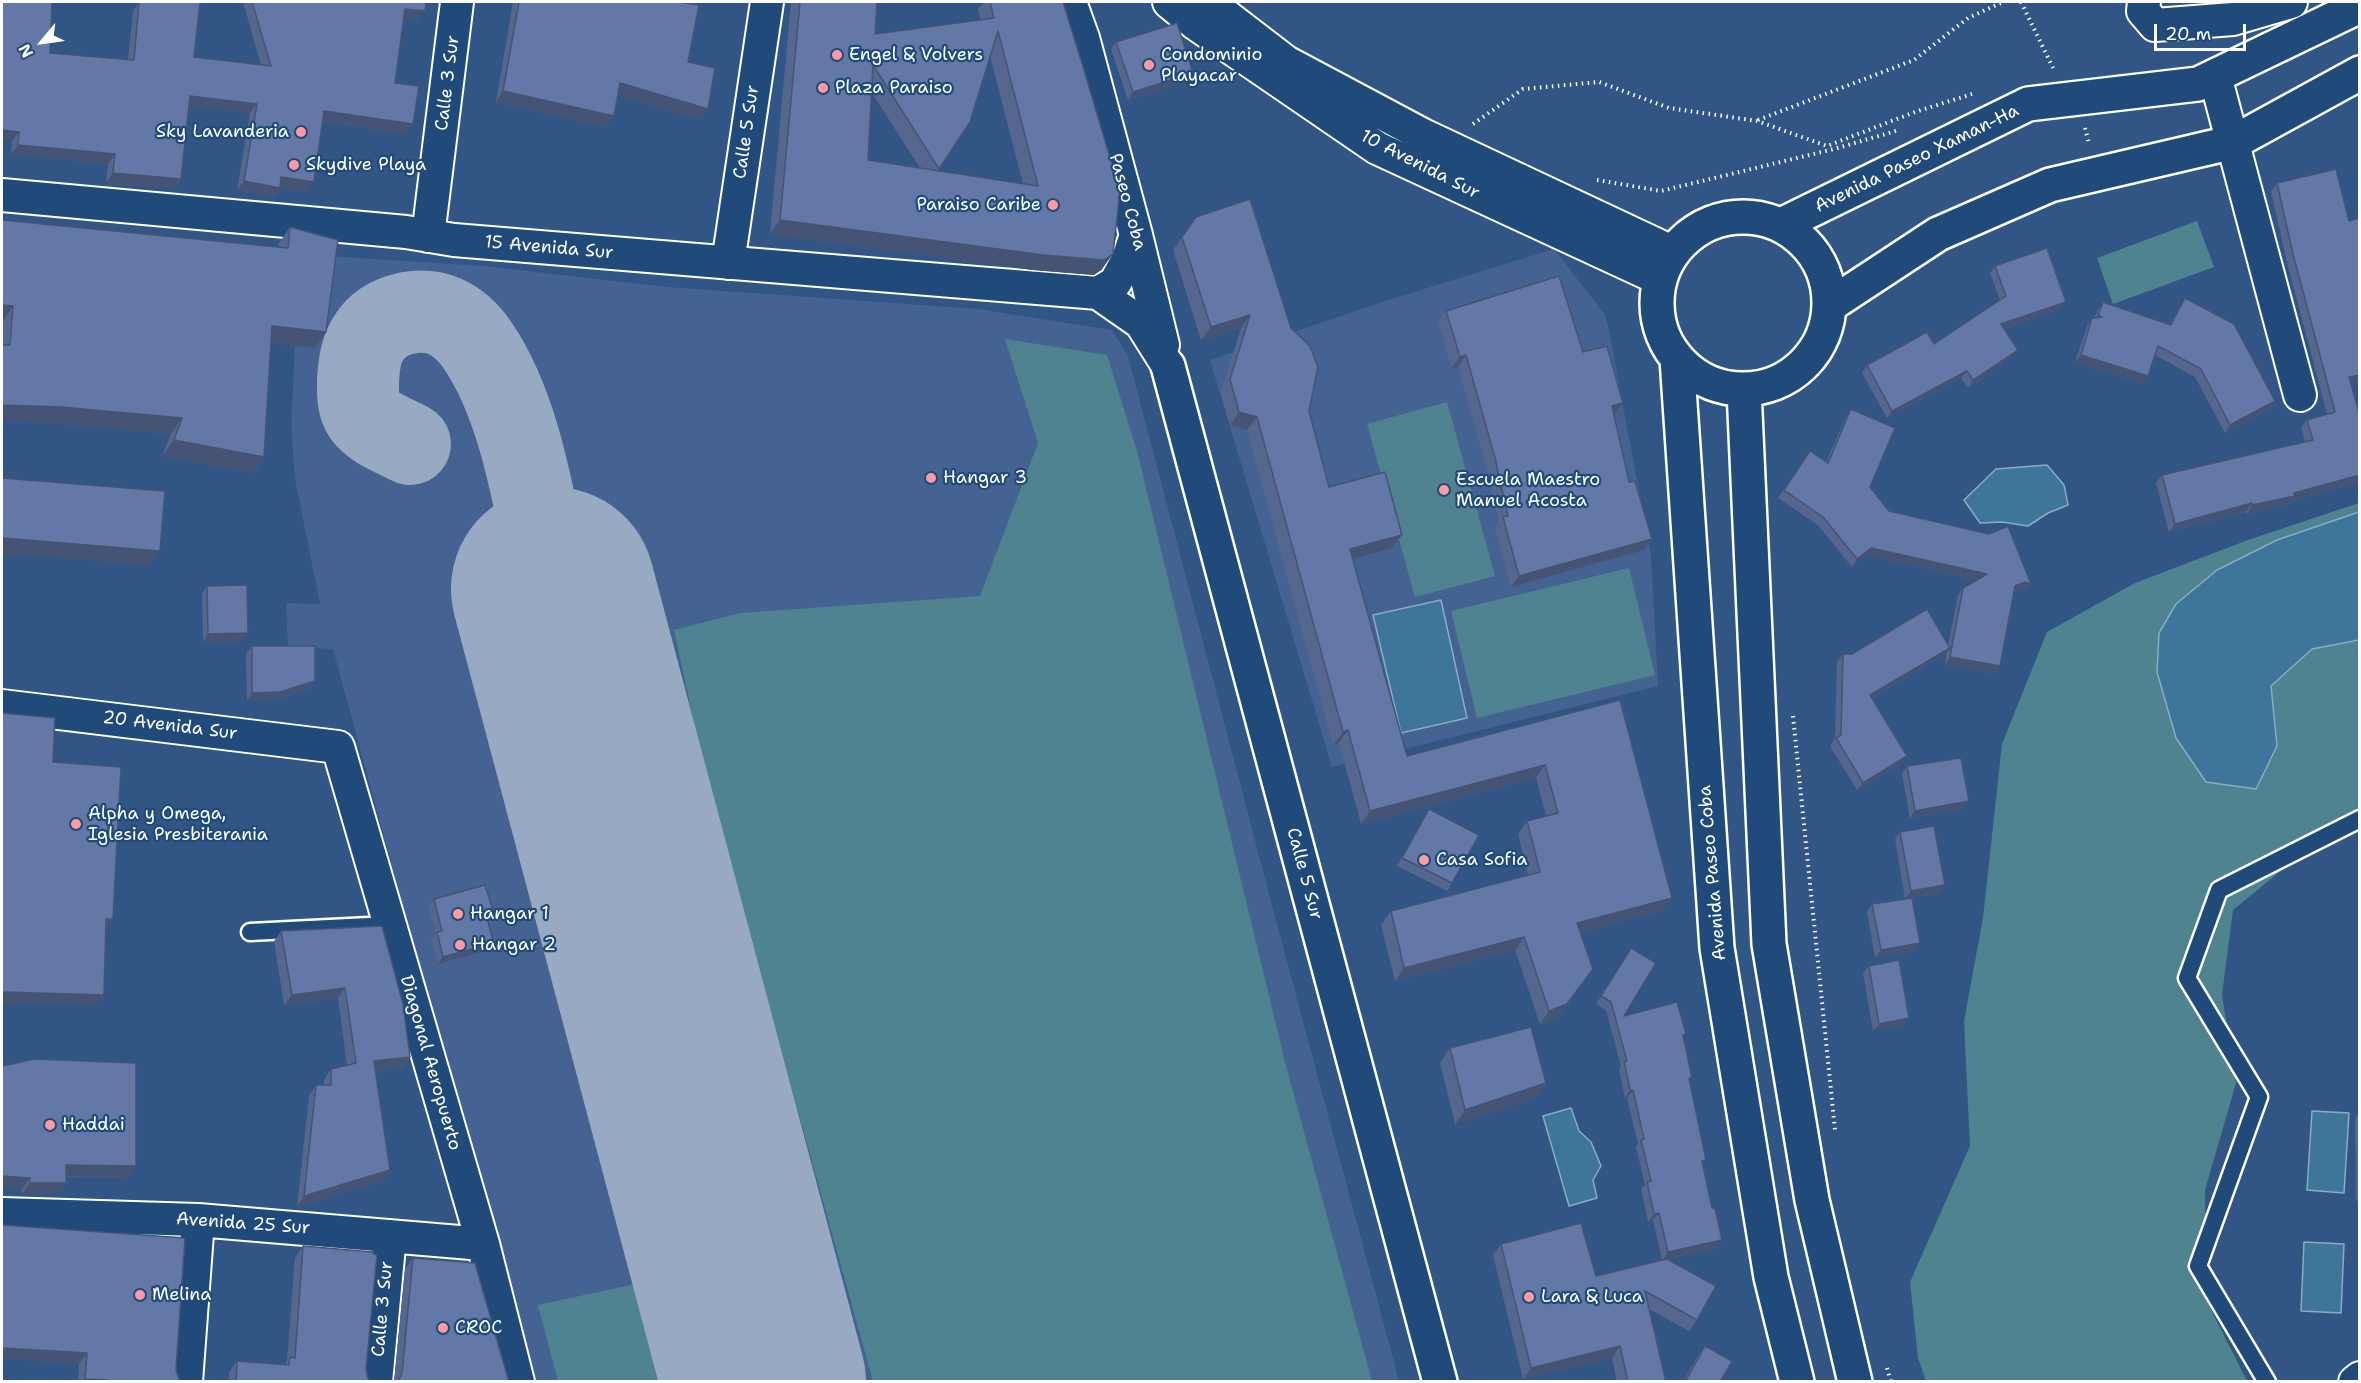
<!DOCTYPE html>
<html>
<head>
<meta charset="utf-8">
<style>
  body { margin:0 }
  #map { position:relative; width:2361px; height:1383px; overflow:hidden; background:#315686; font-family:"Shantell Sans",sans-serif }
  canvas { display:block }
  .frame { position:absolute; inset:0; border:3px solid #fff; pointer-events:none }
  .north { position:absolute; left:12px; top:12px; width:60px; height:60px; -webkit-text-stroke:4px #1f4a7a; paint-order:stroke; rotate:241deg; font-size:16px; font-weight:700; line-height:24px; text-align:center; color:#fff }
  .north::after { content:''; display:block; margin:auto; width:21px; height:27px; background:#fff; clip-path:polygon(50% 0,100% 100%,50% 72%,0 100%) }
  .scale { position:absolute; left:2154px; top:24px; width:92px; height:27px; box-sizing:border-box; border:3px solid #fff; border-top:0; padding-left:8px; font-size:18px; line-height:21px; white-space:nowrap; color:#fff; -webkit-text-stroke:4px #1f4a7a; paint-order:stroke }
</style>
</head>
<body>
<div id="map">
<canvas width="2361" height="1383"></canvas>
<div class="frame"></div>
<div class="north">N</div>
<div class="scale">20 m</div>
</div>
<script>
const c = document.querySelector('canvas').getContext('2d');
c.lineJoin = 'round';
function fill(path, color) {
  c.fillStyle = color;
  c.fill(path, 'evenodd');
}
function trace(path, color, width, dash) {
  c.strokeStyle = color;
  c.lineWidth = width;
  c.lineCap = dash ? 'butt' : 'round';
  c.setLineDash(dash || []);
  c.stroke(path);
}
function drawText(font, color, halo, rows, align = 'center') {
  c.font = font + ' "Shantell Sans",sans-serif';
  c.lineWidth = 4.5;
  c.setLineDash([]);
  c.textBaseline = 'middle';
  c.strokeStyle = halo;
  c.fillStyle = color;
  for (const [text, x, y, turn = 0] of rows) {
    c.save();
    c.translate(x, y);
    c.rotate((+turn || 0) * Math.PI / 180);
    c.textAlign = isNaN(turn) ? turn : align;
    if (halo) c.strokeText(text, 0, 0);
    c.fillText(text, 0, 0);
    c.restore();
  }
}
fill(new Path2D(`
  M1554 249 1606 316 1651 554 1658 686 1332 767 1210 360 1395 298Z
  M327 256 484 266 667 287 978 309 1112 330 1128 356 1273 909 1399 1381H532L333 649 288 647 286 603 320 604 295 479 291 425 295 346Z`), '#446392');
fill(new Path2D(`
  M2197 221 2214 267 2113 304 2097 258Z
  M1005 339 1107 355 1137 451 1285 1062 1372 1381H873L707 783 674 630 740 613 980 596 1038 443Z
  M1447 402 1495 576 1415 597 1367 424Z
  M2359 503V830L2288 865 2233 910 2222 995 2236 1083 2205 1190 2206 1300 2247 1381H1926L1918 1358 1910 1282 1970 1146 1964 1021 1983 918 2002 744 2047 632 2135 583 2248 540Z
  M1629 568 1655 675 1477 718 1451 611Z
  M640 1283 665 1381H558L538 1305Z`), '#4f8390');
const water = new Path2D(`
  M2047 465 2064 485 2068 505 2048 513 2028 526 2002 522 1980 523 1964 500 1996 469Z
  M2359 512V640L2312 649 2271 686 2277 746 2256 789 2206 782 2176 738 2157 672 2159 633 2176 604 2217 570 2277 540Z
  M1441 600 1467 718 1401 733 1373 615Z
  M1571 1108 1579 1131 1591 1142 1601 1166 1593 1180 1597 1198 1569 1206 1543 1116Z
  M2312 1111 2349 1113 2344 1193 2307 1190Z
  M2304 1242 2344 1244 2341 1313 2301 1311Z`);
fill(water, '#3e759b');
trace(water, '#8bacc3', 1.5);
trace(new Path2D(`
  M410 444C396 436 374 429 364 415 357 405 358 391 358 380 359 365 361 348 370 336 385 314 419 306 444 316 458 322 470 334 478 346 523 412 535 512 553 589`), '#98aac2', 82);
trace(new Path2D(`
  M553 589 764 1382`), '#98aac2', 204);
const service = new Path2D(`
  M250 932 389 925
  M2267 1382 2198 1266 2259 1097 2187 978 2219 890 2360 819`);
const minor = new Path2D(`
  M1070 2 1083 38 1136 235 1163 345
  M1169 2 1196 24 1377 148 1660 279
  M1208 2 1286 62 1423 135 1672 252
  M2144 2 2143 11 2155 25 2233 19 2291 2
  M2215 76 2300 395
  M2 195 406 232 454 240 1098 293 1141 323 1168 366
  M428 236 457 2
  M728 263 767 2
  M1098 293 1115 283 1128 259 1136 235
  M2 706 338 747 483 1244 518 1382
  M2 1214 198 1220 483 1244
  M186 1382 198 1220
  M376 1382 390 1236
  M2355 1382 2360 1378`);
const tertiary = new Path2D(`
  M1168 366 1440 1382`);
const secondary = new Path2D(`
  M1657 303a86 86 0 1 1 172 0a86 86 0 1 1-172 0Z
  M1781 225 2028 104 2198 84 2360 6
  M1830 305 1938 234 2050 185 2234 142 2360 73
  M1677 359 1717 948 1771 1277 1797 1382
  M1744 390 1769 944 1812 1200 1855 1382`);
trace(service, '#fff', 21);
trace(minor, '#fff', 36);
trace(tertiary, '#fff', 38);
trace(secondary, '#fff', 38);
trace(new Path2D(`
  M2021 2 2053 68
  M1758 120 1914 60 1968 18 2003 2
  M1473 124 1523 89 1599 82 1669 108 1757 121 1827 146 1915 112 1972 94
  M2085 128 2089 144
  M1597 180 1661 191 1834 149 1896 131
  M1776 398 1831 336
  M1793 716 1835 1130
  M1887 1368 1891 1382`), '#fff', 4, [1.5, 4.5]);
trace(service, '#1f4a7a', 16);
trace(minor, '#1f4a7a', 32);
trace(tertiary, '#1f4a7a', 33);
trace(secondary, '#1f4a7a', 33);
fill(new Path2D(`
  M139 2H200L194 57 261 65 243 2H426L418 20 404 19 395 83 406 134 322 121 307 192 280 188 273 197 237 190 250 113 189 106 181 179 175 189 106 183 108 164 11 154 12 141 50 53 128 60 133 11Z
  M513 2H680L688 62 700 120 618 95 614 116 606 127 496 102Z
  M791 2H877L875 34 981 20 978 9 984 2H1063L1102 269 1094 275 1033 270 770 234ZM990 56 1023 184 938 171 970 122ZM872 93 920 168 868 160Z
  M1116 42 1188 81 1128 100 1111 49Z
  M2277 183 2351 384 2360 416V482L2292 501 2289 504 2247 514 2246 512 2169 532 2156 483 2162 475 2305 442 2301 428 2307 420 2327 414 2287 262 2271 192Z
  M1196 217 1309 411 1329 487 1402 535 1392 548 1353 558 1407 756 1620 700 1663 911 1581 932 1558 1018 1540 1024 1515 950 1395 981 1381 925 1391 911 1528 875 1518 834 1527 821 1546 816 1536 778 1361 824 1339 743 1333 745 1247 430 1230 425 1221 393 1241 328 1201 340 1173 250Z
  M2 220 279 247V243L290 227 326 332 315 348 271 343 264 457 253 473 162 456 171 434 50 423 2 421Z
  M1995 266 2060 309 2004 329 2018 350 2013 357 1968 388 1961 378 1887 418 1862 373 1867 365 1934 344 2000 300 1990 273Z
  M2185 298 2275 401 2270 409 2225 433 2195 377 2155 355 2142 384 2075 362 2087 326 2092 318H2094L2098 310 2103 302 2170 324 2180 306Z
  M1446 311 1583 352 1615 415H1614L1644 550 1511 587 1495 528 1499 522 1487 469 1458 367 1452 368 1438 322Z
  M1851 409 1870 487 1889 511 2025 591 2020 590 2014 592 2000 666 1995 674 1945 664 1947 651 1944 655 1872 698 1902 764 1857 790 1830 746 1835 738 1837 662 1843 654H1852L1948 645 1958 595 1963 588 1976 580 1866 555 1852 567 1818 525 1778 498 1810 451 1826 462 1846 417Z
  M207 586 243 641 203 642 202 594Z
  M252 646 310 689 274 700H247L246 654Z
  M1907 766 1969 801 1963 809 1910 818 1902 774Z
  M1429 809 1452 883 1447 891 1397 866 1424 817Z
  M1900 832 1945 885 1940 893 1905 899 1895 839Z
  M434 899 488 921V950L438 964 431 940 436 934 429 907Z
  M1872 904 1920 943 1915 951 1875 958 1867 912Z
  M382 926 410 1057 403 1067 375 1071 390 1170 383 1181 297 1207 309 1096 316 1085H324V1080L331 1069 347 1065 338 998 284 1005 274 941 281 931Z
  M1631 948 1624 1016 1683 1039 1703 1165 1712 1208 1722 1240 1717 1248 1662 1260 1653 1220 1648 1222 1641 1189 1645 1185 1636 1147 1638 1144 1627 1098H1625L1619 1069 1621 1066 1606 1010 1596 1004Z
  M1869 966 1904 1026 1873 1031 1863 973Z
  M1450 1048 1546 1083 1536 1098 1455 1124 1440 1063Z
  M2 1066 128 1178 66 1177V1183L58 1194H22Z
  M2360 1111V1201H2356L2355 1118Z
  M2 1225 176 1370 180 1382H78L79 1364Z
  M1501 1244 1596 1276 1667 1259 1697 1320 1689 1331 1649 1309 1666 1382H1617L1612 1358 1523 1379 1493 1255Z
  M303 1246 366 1369 368 1378 371 1382H229V1372L237 1361 285 1364 287 1361 295 1258Z
  M2360 1246V1328H2358Z
  M413 1258 509 1382H394L405 1269Z
  M1705 1346 1720 1382H1683L1697 1357Z`), '#55678f');
fill(new Path2D(`
  M405 9 425 11 418 20 398 18Z
  M1193 73 1188 81 1128 100 1133 92Z
  M620 83 708 109 700 120 613 94Z
  M503 91 614 116 606 127 496 102Z
  M190 96 257 104 250 113 184 106Z
  M324 111 413 124 406 134 317 120Z
  M2 130 19 132 12 141 2 140Z
  M18 145 115 154 108 164 11 154Z
  M113 173 181 179 175 189 106 183Z
  M281 177 314 182 307 192 280 188 273 197 237 190 244 181Z
  M780 220 1113 254 1102 269 1094 275 1033 270 770 234Z
  M2066 302 2060 309 1996 332 2001 324Z
  M2 305 13 306 2 322Z
  M1250 315 1241 328 1201 340 1211 327Z
  M272 326 326 332 315 348 261 342Z
  M2018 350 2013 357 1968 388 1973 380Z
  M1466 355 1458 367 1452 368 1460 357Z
  M2081 355 2148 376 2142 384 2075 362Z
  M1967 371 1961 378 1887 418 1892 411Z
  M2360 375V382L2343 386 2349 377Z
  M2275 401 2270 409 2225 433 2230 425Z
  M1623 403 1615 415 1604 418 1612 406Z
  M2 405 61 407 182 418 171 434 50 423 2 421Z
  M1239 412 1257 417 1247 430 1230 425Z
  M174 440 264 457 253 473 162 456Z
  M2360 475V482L2292 501 2289 504 2247 514 2252 505Z
  M2252 503 2246 512 2169 532 2175 524Z
  M1402 535 1392 548 1341 562 1350 549Z
  M2 538 160 551 150 565 2 554Z
  M1652 539 1644 550 1511 587 1519 576Z
  M1871 548 1987 574 1981 581 1866 555 1852 567 1857 559Z
  M2025 582 2031 584 2025 591 2020 590 2010 594 2015 586Z
  M248 633 243 641 203 642 208 634Z
  M1950 648 1944 655 1865 702 1870 695Z
  M1950 657 2000 666 1995 674 1945 664Z
  M315 681 310 689 274 700H247L252 693Z
  M1348 730 1339 743 1333 745 1343 732Z
  M1907 756 1902 764 1857 790 1863 783Z
  M1545 765 1536 778 1361 824 1370 811Z
  M1969 801 1963 809 1910 818 1915 811Z
  M1945 885 1940 893 1905 899 1911 891Z
  M1672 898 1663 911 1568 936 1577 923Z
  M494 913 488 921 486 915Z
  M106 919H113L105 930Z
  M1524 937 1515 950 1395 981 1404 968Z
  M494 943 488 950 438 964 443 957Z
  M1920 943 1915 951 1875 958 1881 950Z
  M1584 982 1558 1018 1540 1024 1549 1011Z
  M345 988 338 998 284 1005 292 995Z
  M3 992 104 995 96 1006 2 1003V994Z
  M1909 1018 1904 1026 1873 1031 1879 1024Z
  M410 1057 403 1067 367 1072 374 1061Z
  M1546 1083 1536 1098 1455 1124 1465 1110Z
  M1630 1090H1633L1627 1098H1625Z
  M66 1165 136 1166 128 1178 58 1176Z
  M390 1170 383 1181 297 1207 304 1196Z
  M2 1176 30 1178 22 1189 2 1188Z
  M30 1183H66L58 1194H22Z
  M1659 1213 1653 1220 1648 1222 1654 1214Z
  M1722 1240 1717 1248 1662 1260 1668 1252Z
  M1620 1346 1612 1358 1523 1379 1531 1368Z
  M2 1348 87 1353 79 1364 2 1359Z
  M85 1379 108 1380 107 1382H83Z`), '#455474');
const building = new Path2D(`
  M2 2H52L50 53 134 60 139 2H200L194 57 271 66 252 2H426L425 11 405 9 395 83 419 86 413 124 324 111 314 182 281 177 280 188 244 181 257 104 190 96 181 179 113 173 115 154 18 145 19 132 2 130Z
  M519 2H680L699 5 688 62 715 68 708 109 620 83 614 116 503 91Z
  M800 2H877L875 34 994 18 990 2H1063L1081 60 1120 191 1113 254 1104 260 1043 255 780 220ZM998 31 1038 186 868 160 873 65 939 169 970 122Z
  M1177 23 1193 73 1133 92 1116 42Z
  M2336 169 2349 221 2360 218V375L2349 377 2360 416V475L2294 493 2295 496 2252 505V503L2175 524 2162 475 2313 440 2307 420 2335 412 2293 254 2277 183Z
  M1250 199 1291 328 1310 346 1318 367 1309 411 1329 487 1385 472 1402 535 1350 549 1407 756 1620 700 1672 898 1577 923 1593 969 1567 1004 1549 1011 1524 937 1404 968 1391 911 1540 872 1527 821 1558 813 1545 765 1370 811 1348 730 1343 732 1257 417 1239 412 1230 379 1250 315 1211 327 1182 237 1196 217Z
  M2 220 288 248 290 227 338 240 326 332 272 326 264 457 174 440 182 418 61 407 2 405V345H10L13 306 2 305Z
  M2047 248 2066 302 2001 324 2018 350 1973 380 1967 371 1892 411 1867 365 1927 332 1934 344 2006 296 1995 266Z
  M1559 276 1583 352 1607 346 1623 403 1612 406 1629 482 1635 481 1652 539 1519 576 1503 517 1508 516 1495 458 1466 355 1460 357 1446 311Z
  M2185 298 2234 324 2275 401 2230 425 2201 369 2158 346 2148 376 2081 355 2092 318 2102 317 2098 315 2103 302 2171 325Z
  M1851 409 1895 428 1870 487 1889 511 1989 534 2008 526 2031 584 2025 582 2015 586 2000 666 1950 657 1963 588 1987 574 1871 548 1857 559 1823 517 1784 490 1810 451 1828 463Z
  M2 478 165 491 160 551 2 538Z
  M247 585 248 633 208 634 207 586Z
  M1927 609 1950 648 1870 695 1907 756 1863 783 1836 738 1841 735 1843 654H1852Z
  M252 646H315V681L280 692 252 693Z
  M2 713 55 718 53 762 121 767 113 919H106L104 995 3 992 2 997Z
  M1961 758 1969 801 1915 811 1907 766Z
  M1429 809 1479 835 1452 883 1402 858Z
  M1934 826 1945 885 1911 891 1900 832Z
  M485 885 494 913 486 915 494 943 443 957 437 932 442 931 434 899Z
  M1912 898 1920 943 1881 950 1872 904Z
  M382 926 403 1004 410 1057 374 1061 390 1170 304 1196 316 1085H331V1069L356 1063 345 988 292 995 281 931Z
  M1631 948 1656 963 1624 1016 1677 1002 1686 1034 1683 1035 1692 1078H1689L1706 1160 1702 1161 1712 1208H1715L1722 1240 1668 1252 1659 1213 1654 1214 1647 1182 1651 1181 1641 1140 1644 1139 1633 1090H1630L1624 1061H1627L1611 1002 1601 996Z
  M1899 960 1909 1018 1879 1024 1869 966Z
  M1531 1027 1546 1083 1465 1110 1450 1048Z
  M34 1059 136 1063V1166L66 1165V1183H30V1178L2 1176V1066Z
  M1581 1223 1596 1276 1667 1259 1716 1286 1697 1320 1645 1291 1666 1382H1628L1620 1346 1531 1368 1501 1244Z
  M2 1225 185 1238 176 1370 180 1382H108V1380L85 1379 87 1353 2 1348Z
  M303 1246 373 1252V1254L377 1255 366 1369 368 1378 371 1382H236L237 1361 289 1365 290 1357 295 1358Z
  M413 1258 475 1263 509 1382H398L402 1373Z
  M1705 1346 1732 1361 1720 1382H1685Z`);
fill(building, '#6378a6');
trace(building, '#455474', 1.5);
for (const [x, y, r, color] of [
  [837,55,6,"#ff9aa2"],
  [1149,65,6,"#ff9aa2"],
  [823,88,6,"#ff9aa2"],
  [301,132,6,"#ff9aa2"],
  [294,165,6,"#ff9aa2"],
  [1053,205,6,"#ff9aa2"],
  [931,478,6,"#ff9aa2"],
  [1444,490,6,"#ff9aa2"],
  [76,824,6,"#ff9aa2"],
  [1424,860,6,"#ff9aa2"],
  [458,914,6,"#ff9aa2"],
  [460,945,6,"#ff9aa2"],
  [50,1125,6,"#ff9aa2"],
  [140,1295,6,"#ff9aa2"],
  [1529,1297,6,"#ff9aa2"],
  [443,1328,6,"#ff9aa2"]
]) {
  const dot = new Path2D();
  dot.arc(x, y, r, 0, 2 * Math.PI);
  c.fillStyle = color;
  c.fill(dot);
  trace(dot, '#1f4a7a', 2);
}
drawText('18px', '#fff', '#1f4a7a', [
  ["Engel & Volvers",849,55],
  ["Condominio",1161,55],
  ["Playacar",1161,76],
  ["Plaza Paraiso",835,88],
  ["Sky Lavanderia",289,132,"right"],
  ["Skydive Playa",306,165],
  ["Paraiso Caribe",1041,205,"right"],
  ["Hangar 3",943,478],
  ["Escuela Maestro",1456,480],
  ["Manuel Acosta",1456,501],
  ["Alpha y Omega,",88,814],
  ["Iglesia Presbiterania",88,835],
  ["Casa Sofia",1436,860],
  ["Hangar 1",470,914],
  ["Hangar 2",472,945],
  ["Haddai",62,1125],
  ["Melina",152,1295],
  ["Lara & Luca",1541,1297],
  ["CROC",455,1328]
], 'left');
drawText('18px', '#fff', '#1f4a7a', [
  ["Calle 3 Sur",448,83,-83],
  ["Calle 5 Sur",747,132,-82],
  ["Avenida Paseo Xaman-Ha",1917,159,-26],
  ["10 Avenida Sur",1420,165,27],
  ["Paseo Coba",1127,202,75],
  ["15 Avenida Sur",549,248,5],
  ["20 Avenida Sur",170,726,7],
  ["Avenida Paseo Coba",1713,873,-95],
  ["Calle 5 Sur",1304,874,75],
  ["Diagonal Aeropuerto",430,1063,74],
  ["Avenida 25 Sur",243,1224,4],
  ["Calle 3 Sur",383,1309,-85]
]);
</script>
</body>
</html>
